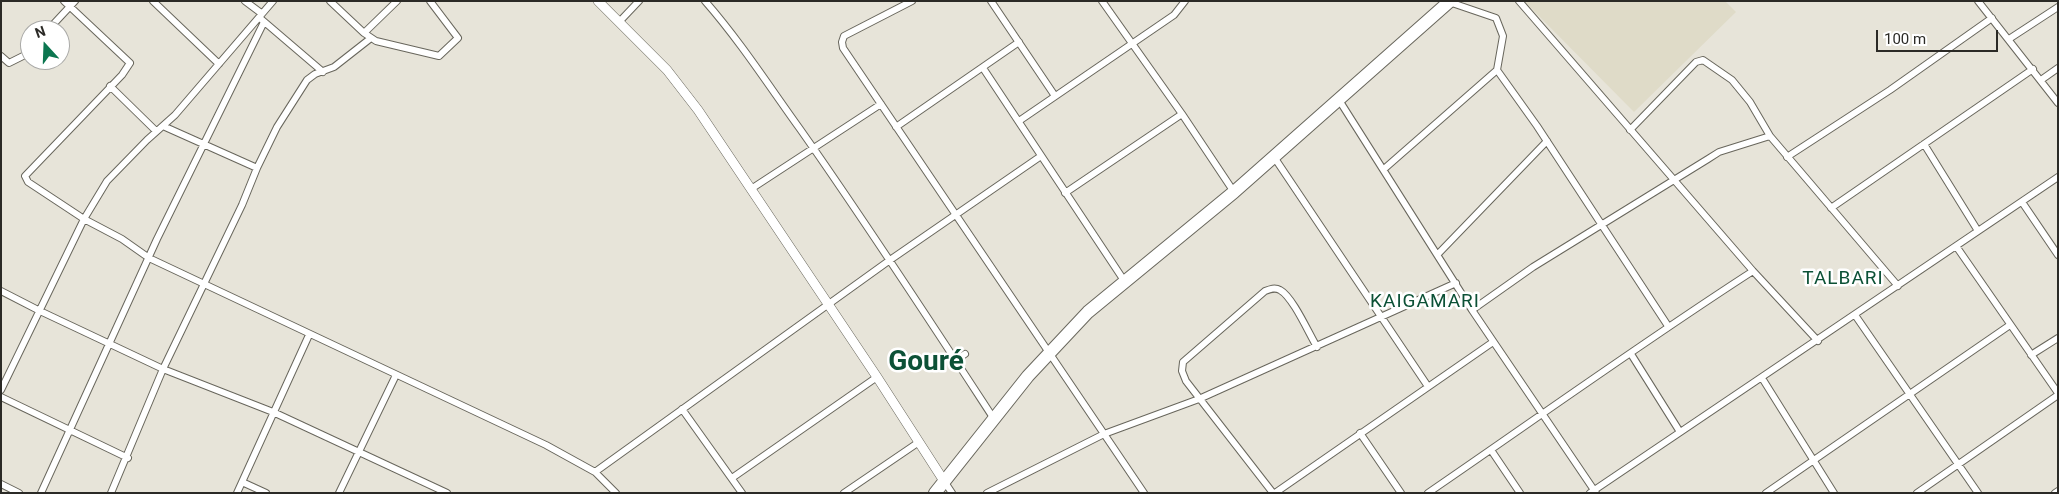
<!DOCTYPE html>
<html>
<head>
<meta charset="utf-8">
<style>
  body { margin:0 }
  #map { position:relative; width:2059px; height:494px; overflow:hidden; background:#e7e4d9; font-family:Roboto,sans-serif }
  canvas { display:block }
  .frame { position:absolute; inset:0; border:2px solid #2b2a26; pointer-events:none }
  .north { position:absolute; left:20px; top:20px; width:50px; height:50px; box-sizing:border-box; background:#fff; border:1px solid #aaaaa8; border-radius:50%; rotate:340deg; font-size:14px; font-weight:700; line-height:20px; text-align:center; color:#2b2a26 }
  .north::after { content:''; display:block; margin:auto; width:18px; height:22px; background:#0c7650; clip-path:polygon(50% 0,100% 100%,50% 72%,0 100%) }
  .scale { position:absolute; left:1876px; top:30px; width:122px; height:22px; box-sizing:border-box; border:2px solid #2b2a26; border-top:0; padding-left:6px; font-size:15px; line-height:18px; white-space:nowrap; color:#2b2a26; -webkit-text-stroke:4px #fff; paint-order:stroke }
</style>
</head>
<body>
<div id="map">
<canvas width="2059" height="494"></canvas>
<div class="frame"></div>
<div class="north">N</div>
<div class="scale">100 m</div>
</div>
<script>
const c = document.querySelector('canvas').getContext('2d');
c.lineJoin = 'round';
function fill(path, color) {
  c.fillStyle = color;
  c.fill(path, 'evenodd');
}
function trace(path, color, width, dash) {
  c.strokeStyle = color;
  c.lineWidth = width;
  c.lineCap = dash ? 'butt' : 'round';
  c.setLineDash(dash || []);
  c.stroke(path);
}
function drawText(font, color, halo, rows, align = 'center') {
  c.font = font + ' Roboto,sans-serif';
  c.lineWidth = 5;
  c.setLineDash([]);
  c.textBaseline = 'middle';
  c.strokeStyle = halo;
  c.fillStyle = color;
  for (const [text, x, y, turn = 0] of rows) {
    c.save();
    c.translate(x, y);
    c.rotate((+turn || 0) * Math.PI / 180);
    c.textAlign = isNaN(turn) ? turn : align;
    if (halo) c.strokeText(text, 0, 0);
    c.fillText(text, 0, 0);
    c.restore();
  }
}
fill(new Path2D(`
  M1524 1H1725L1736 12 1634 112Z`), '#dfdbc8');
const street = new Path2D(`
  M64 1 130 63 122 75 25 176 28 182 84 219 122 239 149 258 546 445 595 472 616 493
  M153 1 219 64
  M245 1 261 13
  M330 1 364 33 376 41 439 56 458 38 430 1
  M705 1C740 41 769 86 800 129 867 224 930 321 994 419
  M912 1 844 36 842 42 843 48 1144 493
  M991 1 1055 96
  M1102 1 1182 114 1234 192
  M1519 1 1753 271 1818 341
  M1978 1 2058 103
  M1449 2 1496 18 1503 36 1497 70 1537 126 1668 326
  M261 19 323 72
  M620 21 639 1
  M48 30 75 1
  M364 33 397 1
  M2009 39 2058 7
  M1 56 9 63 23 56 30 49
  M983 68 1125 282
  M2041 80 2058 68
  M110 86 156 131
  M1339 100 1472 310 1596 493
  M1019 121 1174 15 1185 1
  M163 126 257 168
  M896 127 1019 42
  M1630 130 1696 62 1703 60 1732 80 1750 102 1770 136 1898 286
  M1924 144 1978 231
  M1274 157 1427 385
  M1787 157 1890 90 1992 18
  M1384 169 1497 70
  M751 189 881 104
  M1065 193 1182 114
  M2022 202 2058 255
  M1831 208 2033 69
  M1956 246 2058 393
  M1438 254 1547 141
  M1 291 40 311 163 369 273 412 447 493
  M1472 310 1533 267 1708 159 1719 152 1770 136
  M1855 315 1978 493
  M1631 354 1680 432
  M2031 355 2058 338
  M956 360 965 354
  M1762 378 1834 493
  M1 390 84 219 107 181 147 140 175 115 273 1
  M1 397 128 458
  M682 409 742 493
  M1360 433 1401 493
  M1491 450 1520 493
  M595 472 890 260 1041 156
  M732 478 877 377
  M944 481 952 493
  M242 482 266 493
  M1 484 19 493
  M41 493 157 239 264 22
  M111 493 163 369 242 205 257 168 277 127 307 80 315 74 334 67 371 38
  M237 493 309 335
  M339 493 396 375
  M844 493 919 442
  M987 493 1104 434 1199 399 1456 283
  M1273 493 1186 381 1182 371 1183 362 1265 291C1270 289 1275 287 1280 290 1293 297 1309 334 1317 347
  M1275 493 1493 342
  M1428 493C1536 419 1643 342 1753 271
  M1590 493 2058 177
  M1766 493 2010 325
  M1917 493 2058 395
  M2055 493 2058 491`);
const secondary = new Path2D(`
  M598 1 667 70 698 110 877 377 944 481`);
const highway = new Path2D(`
  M935 493 1028 376 1088 312 1234 192 1450 1`);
trace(street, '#68665c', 8);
trace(secondary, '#68665c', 10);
trace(highway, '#68665c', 14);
trace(street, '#fff', 6);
trace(secondary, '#fff', 9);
trace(highway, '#fff', 12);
c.letterSpacing = '1px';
drawText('19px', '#0c5136', '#fff', [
  ["TALBARI",1843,279],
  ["KAIGAMARI",1425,302]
]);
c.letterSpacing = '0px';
drawText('bold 28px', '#0c5136', '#fff', [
  ["Gouré",926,363]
]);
</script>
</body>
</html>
